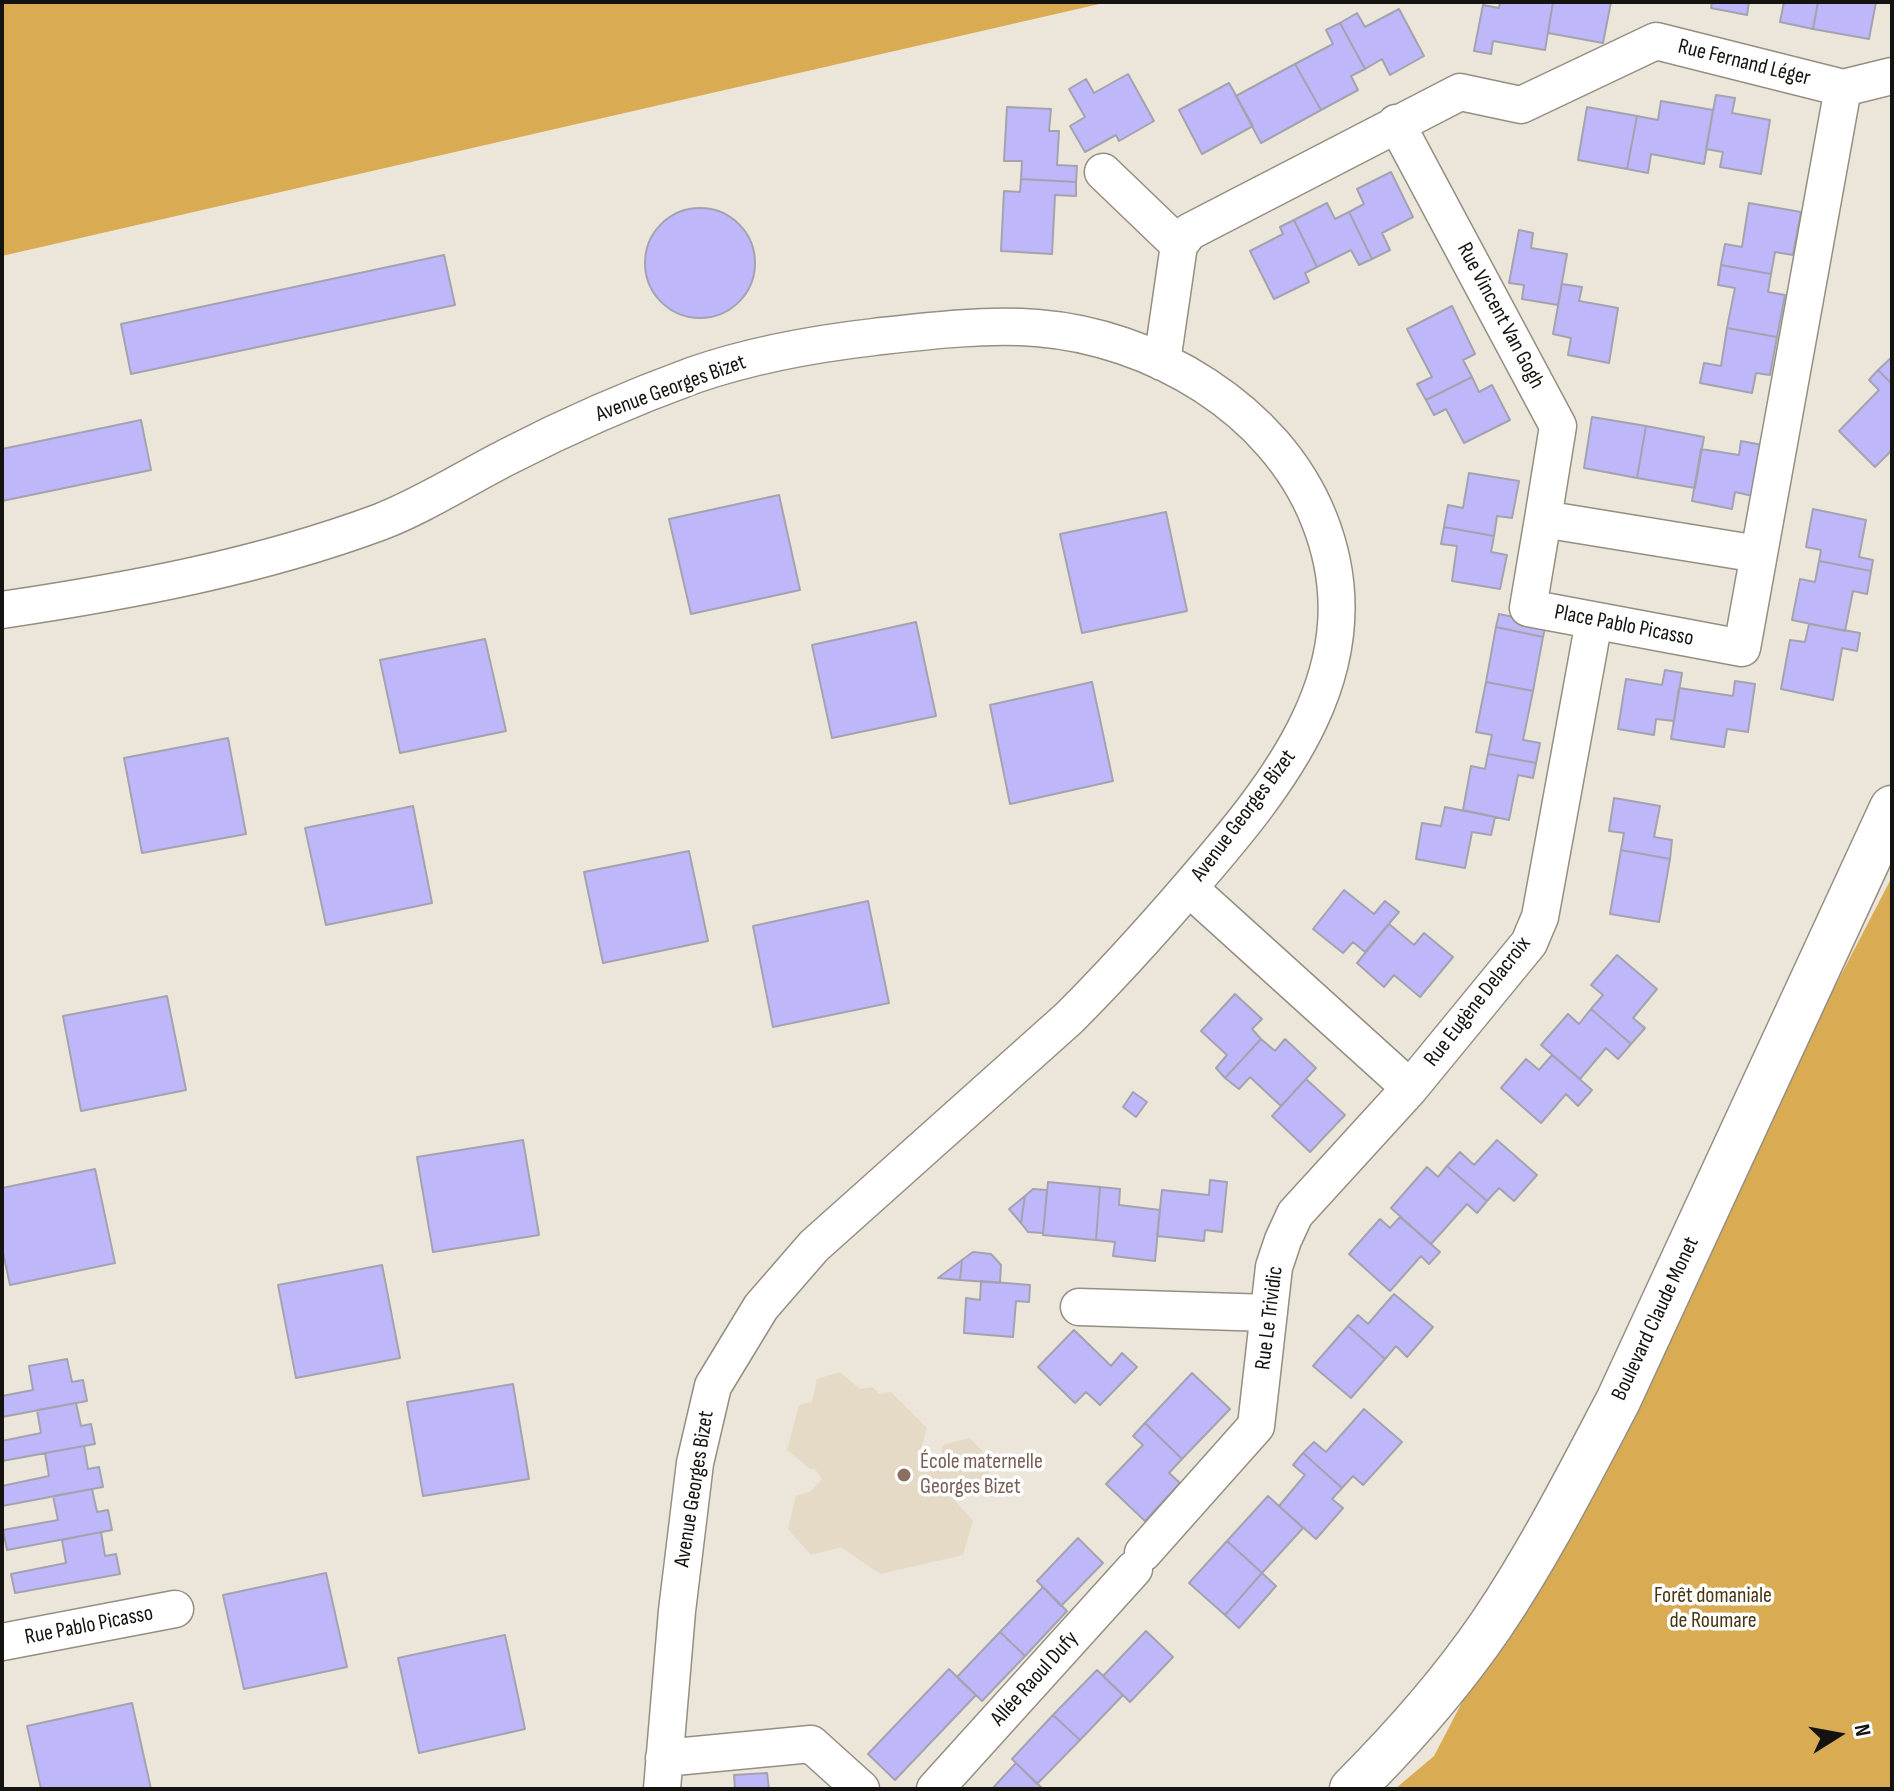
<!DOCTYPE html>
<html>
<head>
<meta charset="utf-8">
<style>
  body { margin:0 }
  #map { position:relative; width:1894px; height:1791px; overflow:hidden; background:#ece5d9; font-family:"Sofia Sans Condensed",sans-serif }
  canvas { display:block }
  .frame { position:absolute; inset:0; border:4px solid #15130f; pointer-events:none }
  .north { position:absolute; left:1798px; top:1695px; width:80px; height:80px; -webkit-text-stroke:6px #fff; paint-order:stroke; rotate:79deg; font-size:22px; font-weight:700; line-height:32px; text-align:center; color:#15130f }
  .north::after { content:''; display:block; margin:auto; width:28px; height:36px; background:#15130f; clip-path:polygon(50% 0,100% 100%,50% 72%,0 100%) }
</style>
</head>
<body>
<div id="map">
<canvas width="1894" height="1791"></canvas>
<div class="frame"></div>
<div class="north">N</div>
</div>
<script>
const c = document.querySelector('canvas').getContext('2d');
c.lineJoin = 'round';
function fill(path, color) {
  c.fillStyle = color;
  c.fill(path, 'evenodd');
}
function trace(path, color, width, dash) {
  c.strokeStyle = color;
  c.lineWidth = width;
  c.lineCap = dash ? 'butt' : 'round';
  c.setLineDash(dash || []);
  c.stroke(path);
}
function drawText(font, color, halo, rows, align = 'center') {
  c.font = font + ' "Sofia Sans Condensed",sans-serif';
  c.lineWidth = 7;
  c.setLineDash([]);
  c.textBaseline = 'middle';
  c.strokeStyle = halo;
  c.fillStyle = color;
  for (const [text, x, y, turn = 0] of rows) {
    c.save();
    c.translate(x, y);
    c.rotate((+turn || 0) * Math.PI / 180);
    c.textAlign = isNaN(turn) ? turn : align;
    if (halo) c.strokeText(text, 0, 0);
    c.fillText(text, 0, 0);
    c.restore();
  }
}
fill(new Path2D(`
  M840 1372 860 1389 873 1387 879 1394 891 1392 927 1428 917 1462 926 1471 938 1469 943 1445 970 1438 993 1463 984 1484 956 1489 952 1497 973 1521 963 1555 880 1574 841 1547 811 1555 788 1529 796 1496 810 1492 822 1479 815 1469H810L787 1450 799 1405 812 1402 817 1379Z`), '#e5dac6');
fill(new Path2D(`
  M2 2H1108L2 256Z
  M1892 877V1789H1395L1434 1756Z`), '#d9ac54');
const building = new Path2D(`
  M1500 2H1553L1545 50 1493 41 1491 54 1474 51 1483 5 1499 8Z
  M1553 2H1611L1603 43 1548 33Z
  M1712 2H1749L1747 15 1711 8Z
  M1784 2H1818L1813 29 1780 22Z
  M1818 2H1876L1869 39 1813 29Z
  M1399 9 1424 56 1390 75 1382 59 1365 69 1340 23 1357 13 1365 27Z
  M1340 23 1365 69 1351 76 1358 90 1321 110 1295 64 1333 44 1326 30Z
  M1295 64 1321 110 1261 143 1236 96Z
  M1128 74 1154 121 1119 141 1116 135 1085 152 1070 126 1085 117 1069 89 1086 79 1094 93Z
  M1229 83 1253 126 1202 154 1179 110Z
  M1716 95 1735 98 1732 113 1770 120 1761 174 1720 167 1723 152 1706 149Z
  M1661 101 1713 110 1704 164 1651 154 1648 173 1627 169 1637 116 1658 120Z
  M1007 107 1051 109 1049 131H1059L1057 165 1077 166 1076 182 1021 179 1022 161H1004Z
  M1587 107 1637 116 1627 169 1578 160Z
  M1391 172 1413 217 1382 233 1390 250 1372 259 1349 212 1364 204 1357 189Z
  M1021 179 1076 182V196L1055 195 1052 254 1001 251 1004 191 1020 192Z
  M1327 203 1335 219 1349 212 1372 259 1359 265 1351 250 1317 267 1294 220Z
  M1749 203 1801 212 1793 255 1775 252 1771 274 1721 265 1725 244 1742 247Z
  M645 263a55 55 0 1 1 110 0a55 55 0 1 1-110 0Z
  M1294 220 1317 267 1305 273 1309 282 1274 299 1250 251 1283 234 1280 227Z
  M1519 230 1533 233 1531 248 1567 254 1558 305 1522 299 1524 285 1509 283Z
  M444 255 455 305 131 374 121 324Z
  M1721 265 1771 274 1768 292 1785 295 1777 337 1727 328 1735 288 1718 285Z
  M1562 284 1582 287 1579 301 1618 308 1609 363 1568 355 1571 338 1553 334Z
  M1452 306 1475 354 1463 360 1472 377 1426 400 1417 384 1432 377 1407 329Z
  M1727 328 1777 337 1770 375 1756 373 1752 393 1700 383 1704 363 1721 366Z
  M1892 357V384L1878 370Z
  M1878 370 1892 384V450L1875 467 1839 431 1879 390 1869 380Z
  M1472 377 1479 392 1492 385 1510 420 1464 443 1446 409 1434 415 1426 400Z
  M1592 417 1646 426 1637 478 1584 468Z
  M141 420 151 470 2 501V449Z
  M1646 426 1704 437 1695 488 1637 478Z
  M1741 441 1762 445 1753 496 1735 492 1732 509 1692 501 1701 449 1739 455Z
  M1469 473 1519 481 1512 518 1497 516 1494 536 1444 527 1448 505 1463 508Z
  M779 495 800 590 691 614 669 519Z
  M1813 509 1866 520 1859 557 1873 560 1871 571 1819 561 1821 550 1806 547Z
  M1166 512 1187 611 1082 633 1060 534Z
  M1444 527 1494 536 1491 552 1507 555 1500 589 1452 581 1457 546 1441 544Z
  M1819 561 1871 571 1867 594 1853 591 1845 631 1792 620 1800 579 1815 582Z
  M1499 614 1546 624 1543 637 1496 627Z
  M916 622 936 716 832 738 812 645Z
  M1809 624 1860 633 1857 651 1842 648 1833 700 1781 689 1790 640 1805 642Z
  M1496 627 1543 637 1533 691 1486 682Z
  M485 639 506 731 400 753 380 660Z
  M1665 670 1682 673 1674 721 1656 719 1654 735 1618 729 1626 679 1662 685Z
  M1735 681 1755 684 1748 732 1727 729 1724 747 1671 739 1679 688 1733 696Z
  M1092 682 1113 781 1010 804 990 705Z
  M1486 682 1533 691 1523 740 1540 743 1536 763 1488 754 1492 735 1476 732Z
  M228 738 246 834 142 853 124 758Z
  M1488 754 1536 763 1533 778 1518 775 1509 820 1463 810 1471 766 1485 769Z
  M1614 798 1660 806 1654 837 1672 840 1670 859 1621 850 1624 833 1609 831Z
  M413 806 432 903 326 925 305 828Z
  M1445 807 1495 817 1491 835 1472 832 1465 868 1416 859 1422 823 1441 826Z
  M1621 850 1670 859 1659 922 1610 914Z
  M689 851 708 941 603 963 584 872Z
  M1344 890 1374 914 1385 901 1399 912 1365 952 1353 942 1343 953 1313 929Z
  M868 901 889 1003 773 1027 753 926Z
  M1389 924 1414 945 1424 933 1453 957 1420 997 1394 975 1384 987 1357 963Z
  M1617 955 1657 989 1633 1018 1645 1028 1631 1044 1591 1009 1603 995 1591 985Z
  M1235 994 1262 1019 1252 1029 1261 1039 1225 1078 1216 1068 1227 1055 1201 1031Z
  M167 996 186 1090 81 1111 63 1016Z
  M1591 1009 1631 1044 1618 1059 1606 1048 1580 1079 1541 1045 1568 1014 1579 1024Z
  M1261 1039 1275 1051 1285 1039 1316 1068 1281 1106 1250 1077 1239 1089 1225 1078Z
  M1552 1055 1592 1090 1578 1106 1566 1094 1541 1123 1501 1088 1526 1059 1539 1070Z
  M1306 1079 1345 1115 1310 1152 1272 1116Z
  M1133 1092 1147 1102 1136 1117 1123 1107Z
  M523 1140 539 1235 433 1252 417 1157Z
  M1497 1140 1537 1175 1514 1201 1499 1188 1487 1201 1447 1166 1460 1152 1474 1165Z
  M1447 1166 1487 1201 1477 1213 1467 1204 1431 1244 1391 1208 1427 1167 1438 1177Z
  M95 1169 115 1263 10 1285 2 1248V1188Z
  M1210 1180 1227 1182 1222 1232 1205 1230 1204 1241 1157 1236 1162 1190 1209 1195Z
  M1048 1182 1100 1187 1096 1240 1043 1235Z
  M1100 1187 1120 1189 1119 1205 1160 1210 1155 1261 1113 1256 1115 1242 1096 1240Z
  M1033 1189 1047 1190 1043 1233 1028 1232 1021 1223 1025 1196Z
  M1025 1196 1021 1223 1009 1209Z
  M1400 1217 1440 1252 1429 1264 1421 1256 1390 1291 1349 1254 1380 1219 1390 1228Z
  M973 1252 991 1254 1001 1265 1000 1283 960 1280 962 1260Z
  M962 1260 960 1280 938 1278Z
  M382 1265 400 1358 296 1378 278 1285Z
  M981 1281 1030 1285 1029 1302 1016 1301 1013 1337 964 1333 966 1298 980 1300Z
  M1394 1294 1433 1327 1407 1357 1396 1346 1385 1359 1348 1326 1358 1315 1368 1324Z
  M1348 1326 1385 1359 1351 1398 1313 1366Z
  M1074 1330 1111 1366 1122 1353 1137 1367 1100 1405 1086 1392 1075 1403 1038 1367Z
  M67 1359 72 1382 83 1380 87 1401 2 1417V1396L33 1390 29 1366Z
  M1192 1373 1230 1409 1182 1459 1145 1423Z
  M513 1384 529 1479 423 1496 407 1402Z
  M76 1403 81 1426 91 1424 95 1444 2 1461V1441L41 1433 37 1410Z
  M1364 1409 1402 1442 1363 1485 1353 1476 1342 1488 1303 1453 1314 1442 1326 1452Z
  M1145 1423 1182 1459 1169 1473 1180 1483 1145 1521 1106 1484 1143 1445 1133 1436Z
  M84 1446 88 1469 99 1467 103 1487 2 1506V1486L49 1476 45 1453Z
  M1303 1453 1342 1488 1332 1499 1343 1508 1316 1539 1279 1506 1305 1475 1293 1465Z
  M92 1489 97 1512 108 1510 112 1530 7 1550 3 1530 58 1520 53 1496Z
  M1268 1496 1303 1528 1262 1573 1227 1541Z
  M101 1532 105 1556 116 1554 120 1574 15 1593 11 1574 66 1563 62 1540Z
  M1078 1538 1103 1563 1061 1606 1037 1581Z
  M1227 1541 1262 1573 1225 1615 1189 1583Z
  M326 1573 347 1667 244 1689 223 1595Z
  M1262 1573 1276 1586 1239 1628 1225 1615Z
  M1043 1587 1067 1611 1025 1656 1000 1632Z
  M1146 1631 1173 1657 1130 1702 1103 1676Z
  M1000 1632 1025 1656 982 1701 957 1677Z
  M505 1635 525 1729 419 1753 398 1658Z
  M949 1669 976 1695 895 1780 868 1754Z
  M1097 1670 1123 1695 1080 1740 1053 1715Z
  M132 1703 151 1789H41L27 1726Z
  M1053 1715 1080 1740 1037 1784 1012 1759Z
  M1016 1763 1043 1789H992Z
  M767 1773 769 1789H735L734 1775Z`);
fill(building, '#beb8fb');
trace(building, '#a3a3b0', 2);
const minor = new Path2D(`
  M1396 123 1558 426 1543 519
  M1103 172 1179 245
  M1162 362 1179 245 1189 232 1460 92 1521 105 1656 41 1843 88 1892 76
  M1758 554 1543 519 1528 608 1742 648 1843 88
  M2 610C129 591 259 567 380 522 422 506 466 478 507 457 567 426 631 398 694 375 752 355 813 344 874 337 927 331 983 324 1037 328 1152 337 1275 408 1319 519 1378 667 1278 785 1187 890 1149 934 1110 977 1069 1018L814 1246 761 1307 713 1386 695 1463 677 1611 662 1789
  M1189 888 1410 1088
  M1079 1307 1269 1313
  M1143 1553 1256 1426 1274 1267 1283 1240 1295 1214 1410 1088 1529 943 1540 917 1594 621
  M2 1642 175 1609
  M664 1758 811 1744 861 1789
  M935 1789 1134 1569`);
const tertiary = new Path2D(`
  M1352 1789C1403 1738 1450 1685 1491 1625 1539 1554 1578 1477 1618 1401L1892 808`);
trace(minor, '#958e82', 39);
trace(tertiary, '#958e82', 47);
trace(minor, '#fff', 36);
trace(tertiary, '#fff', 44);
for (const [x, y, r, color] of [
  [904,1475,8,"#8d6e63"]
]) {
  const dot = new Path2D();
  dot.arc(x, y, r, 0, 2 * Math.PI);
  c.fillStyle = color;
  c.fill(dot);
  trace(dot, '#fff', 3);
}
drawText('22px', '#15130f', '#fff', [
  ["Rue Fernand Léger",1744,63,14],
  ["Rue Vincent Van Gogh",1500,316,62],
  ["Avenue Georges Bizet",671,389,-20],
  ["Place Pablo Picasso",1624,626,11],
  ["Avenue Georges Bizet",1244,816,-53],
  ["Rue Eugène Delacroix",1478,1002,-52],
  ["Rue Le Trividic",1270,1318,-83],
  ["Boulevard Claude Monet",1656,1319,-65],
  ["Avenue Georges Bizet",695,1489,-81],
  ["Rue Pablo Picasso",89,1626,-11],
  ["Allée Raoul Dufy",1035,1679,-48]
]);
drawText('22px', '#785e54', '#fff', [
  ["École maternelle",920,1462],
  ["Georges Bizet",920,1487]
], 'left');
drawText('22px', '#47350e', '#fff', [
  ["Forêt domaniale",1713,1596],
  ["de Roumare",1713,1621]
]);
</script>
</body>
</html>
